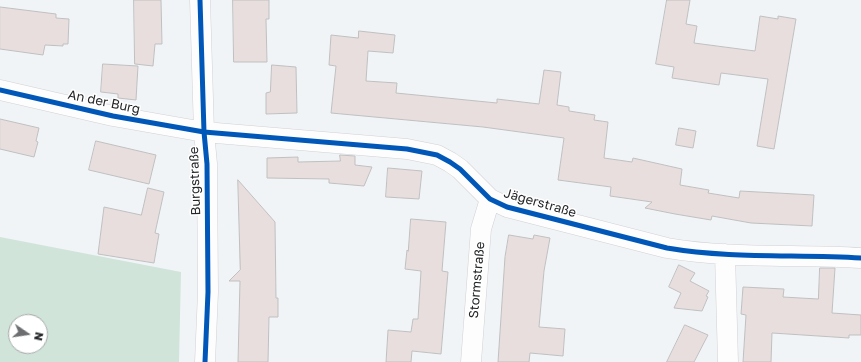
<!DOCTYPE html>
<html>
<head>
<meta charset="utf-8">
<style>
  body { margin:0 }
  #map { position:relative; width:861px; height:362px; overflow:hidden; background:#f1f4f7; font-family:"Golos Text",sans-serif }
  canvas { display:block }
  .north { position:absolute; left:8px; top:314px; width:40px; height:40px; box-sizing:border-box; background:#fff; border:1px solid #a7a8a9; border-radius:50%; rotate:103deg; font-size:11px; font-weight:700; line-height:16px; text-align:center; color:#242628 }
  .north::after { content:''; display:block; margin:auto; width:14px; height:18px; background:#6c6e70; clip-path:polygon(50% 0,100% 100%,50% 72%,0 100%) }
</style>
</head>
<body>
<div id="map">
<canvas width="861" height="362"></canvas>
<div class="north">N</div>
</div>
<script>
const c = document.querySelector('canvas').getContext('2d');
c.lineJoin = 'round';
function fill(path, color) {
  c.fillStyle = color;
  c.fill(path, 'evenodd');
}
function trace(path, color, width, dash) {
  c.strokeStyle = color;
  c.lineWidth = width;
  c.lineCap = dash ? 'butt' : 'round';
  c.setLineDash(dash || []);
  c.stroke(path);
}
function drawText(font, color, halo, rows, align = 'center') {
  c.font = font + ' "Golos Text",sans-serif';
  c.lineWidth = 3;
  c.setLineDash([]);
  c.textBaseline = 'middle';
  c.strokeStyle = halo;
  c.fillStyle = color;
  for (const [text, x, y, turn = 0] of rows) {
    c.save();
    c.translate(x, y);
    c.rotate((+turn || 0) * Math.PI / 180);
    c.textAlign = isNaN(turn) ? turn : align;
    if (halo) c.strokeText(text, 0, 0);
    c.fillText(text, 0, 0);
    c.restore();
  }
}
fill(new Path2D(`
  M0 237 181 272 179 362H0ZM16 322H40V346H16Z`), '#d0e4da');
const building = new Path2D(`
  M134 0H161L162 44H155L153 66 135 64Z
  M233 0H269V19H266L267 62H234Z
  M667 0H690L686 24 697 26 694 43 755 51 760 16 778 19V16L796 19 774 149 757 146 768 79 721 73 719 85 672 78 674 67 656 64Z
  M0 7 56 14V18L69 19 68 44H63V46L45 45 43 55 0 49Z
  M359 31 395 35 393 53 368 51 366 81 397 83 396 93 497 103V99L539 104 544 70 561 72 557 105 569 107V111L595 115 594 120 608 122 604 158 632 162 633 158 682 169 680 185 709 190 708 193 739 198 740 191 814 195 812 226 751 223 712 216 711 220 675 214 645 208 652 202 610 196 611 187 558 180 564 138 483 127 331 113 336 66 329 65 331 35 358 38Z
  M103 64 138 66 136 100 118 98V94L101 92Z
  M272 65 296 67 297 113 266 114V93L270 92Z
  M0 119 39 128 36 141 38 142 34 157 0 149Z
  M679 128 696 131 693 148 676 145Z
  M96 141 156 155 149 184 89 170Z
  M340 155 355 156V165L372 167 364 186 329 183V179L267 178V158L298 157V162L340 161Z
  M388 168 422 171 419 199 386 197Z
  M238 180 275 222 276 298H278V317H269L268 362H238L240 281H229L240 270Z
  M148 188 164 192 155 233 159 234 154 263 98 254 104 207 141 215Z
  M411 219 446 222 442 271 448 272 441 354 412 351 411 362H386L388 330 411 332 413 319H418L421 271 405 269 407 250 408 251Z
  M509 235 533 239 534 235 550 238 544 271 539 327 565 329 563 356 530 353 529 362H498L505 257Z
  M679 265 695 273 690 281 709 291 706 296 708 297 702 311 674 308 681 293 669 287Z
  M820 268H835L832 313 861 315V335H849V338L772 333 771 362H743L746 315 741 314 743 287 784 289 783 297 818 299Z
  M685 325 708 335 694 362H667Z`);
fill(building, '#e7dedd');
trace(building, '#c0c0c1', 1);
const minor = new Path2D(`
  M200 0 204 132 207 164 208 292 205 362
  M0 90 113 116 204 132 407 149 437 155 450 162 460 169 490 199 507 207 667 248C731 259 797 254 861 258
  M725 254 728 362
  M471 362 481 229 490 199`);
trace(minor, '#d0d1d4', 21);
trace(minor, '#fdfdfe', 20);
trace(new Path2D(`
  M200 0 204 132 207 164 208 292 205 362
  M0 90 113 116 204 132 407 149 437 155 450 162 460 169 490 199 507 207 667 248C731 259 797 254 861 258`), '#0057b8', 5);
drawText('13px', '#242628', '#fff', [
  ["An der Burg",104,102,12],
  ["Burgstraße",195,181,-92],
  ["Jägerstraße",540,203,16],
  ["Stormstraße",477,280,-85]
]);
</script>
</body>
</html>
